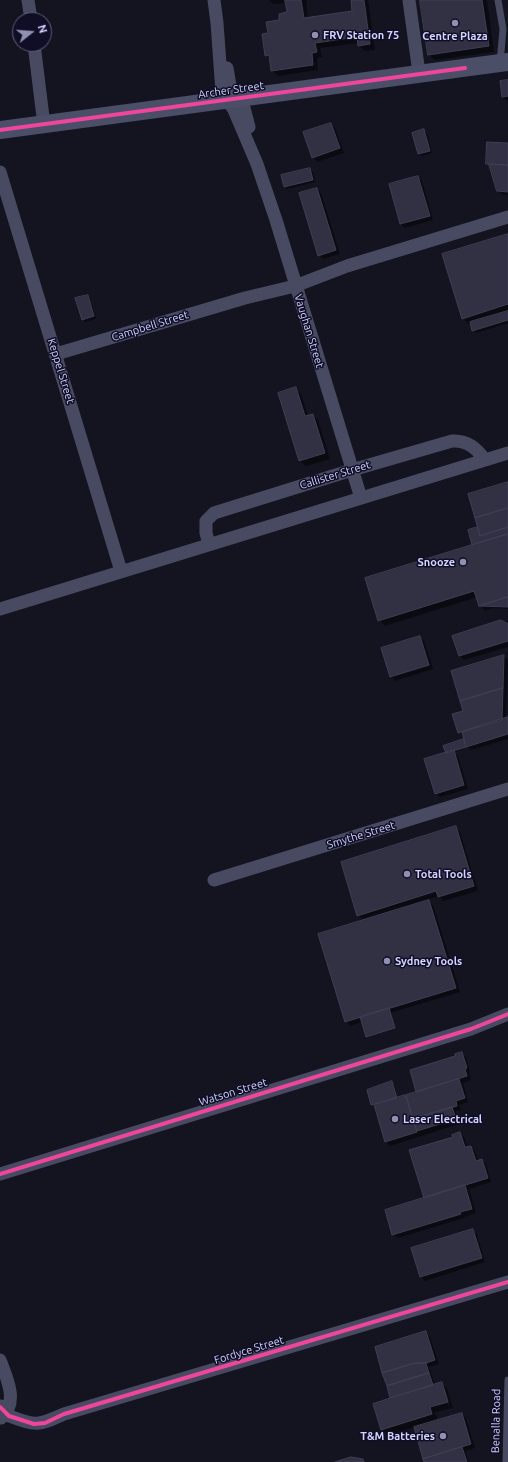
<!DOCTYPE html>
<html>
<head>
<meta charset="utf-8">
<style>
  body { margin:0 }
  #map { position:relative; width:508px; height:1462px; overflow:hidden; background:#141420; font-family:Ubuntu,sans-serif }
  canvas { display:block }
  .north { position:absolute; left:12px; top:12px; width:40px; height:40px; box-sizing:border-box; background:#0f0e26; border:1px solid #5d5d7d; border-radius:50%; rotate:73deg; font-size:11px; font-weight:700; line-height:16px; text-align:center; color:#d3d4ff }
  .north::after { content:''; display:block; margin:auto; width:14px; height:18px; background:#9091b1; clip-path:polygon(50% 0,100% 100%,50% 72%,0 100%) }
</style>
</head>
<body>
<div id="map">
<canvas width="508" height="1462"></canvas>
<div class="north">N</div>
</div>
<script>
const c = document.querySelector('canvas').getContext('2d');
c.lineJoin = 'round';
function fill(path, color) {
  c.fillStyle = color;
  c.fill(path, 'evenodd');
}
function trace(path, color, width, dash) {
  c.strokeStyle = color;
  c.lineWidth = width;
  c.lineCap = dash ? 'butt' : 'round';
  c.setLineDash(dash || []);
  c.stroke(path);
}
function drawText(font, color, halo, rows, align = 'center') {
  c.font = font + ' Ubuntu,sans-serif';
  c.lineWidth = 3;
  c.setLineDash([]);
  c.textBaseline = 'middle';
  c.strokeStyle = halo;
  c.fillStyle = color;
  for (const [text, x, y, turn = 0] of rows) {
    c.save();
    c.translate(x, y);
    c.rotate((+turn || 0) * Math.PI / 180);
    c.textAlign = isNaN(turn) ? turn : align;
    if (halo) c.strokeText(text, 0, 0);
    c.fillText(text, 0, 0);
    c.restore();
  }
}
fill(new Path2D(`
  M269 0H306L308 18 353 12 352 0H368L375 50 365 51 359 46V43L320 48 322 57 317 58 318 70 278 76 272 70 271 60 266 55 269 34 288 13 286 3 273 4Z
  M421 0H487L494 52 435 60 429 55Z
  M508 81V101H507L503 97Z
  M331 124 335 128 344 153 317 162 313 157Z
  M424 131 427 133 432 153 422 156 419 154Z
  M508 144V195H503L498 191 491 167 488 164Z
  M310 169 313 172 315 182 287 189 285 186Z
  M418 177 422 181 433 220 405 228 401 224 390 185Z
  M317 189 321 193 340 254 323 259 319 255Z
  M508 235V323L476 333 473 330 471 323 469 324 463 318Z
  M87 296 90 298 96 319 85 322 82 320Z
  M295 388 301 394 308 416 313 415 318 420 330 459 306 466 300 461 279 393Z
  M508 483V609L493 608 485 611 480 605 477 597 385 626 379 620 474 546 473 545 479 527Z
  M508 625V647L464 660 460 656 454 637Z
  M420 637 424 641 433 669 395 681 391 677Z
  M504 656 508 660 506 719 508 718V739L471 750 468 747 454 752 458 756 468 789 440 797 436 793 447 753 466 743 464 736 459 732 464 712 452 672Z
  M455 827 460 832 478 891 443 901 439 896 362 919 358 915Z
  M429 901 433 905 460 992 390 1013 395 1029 367 1037 362 1022 350 1026 346 1021Z
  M462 1053 466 1057 470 1072 469 1073 471 1080 463 1083 468 1102 459 1105 461 1110 455 1111 459 1124 390 1146 386 1142 368 1090 391 1082 394 1085 398 1098 405 1096 409 1100 417 1093 411 1071 457 1057Z
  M460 1133 464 1137 468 1148 471 1147 475 1151 478 1161 482 1160 486 1164 491 1182 469 1189 476 1213 464 1217V1218L398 1238 393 1234 425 1199 454 1137Z
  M472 1230 477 1234 485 1262 425 1281 421 1277Z
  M426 1332 430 1337 439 1364 429 1367 435 1385 442 1383 447 1389 453 1408 435 1412 438 1421 462 1414 466 1418 475 1448 465 1451 469 1462H425L415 1427 388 1435 382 1430 392 1399 376 1348ZM443 1389H445L450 1407H449Z`), '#0007');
const building = new Path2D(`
  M285 0H301L304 18 352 11 351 0H364L370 44 358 46 357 37 315 43 317 52 312 53 313 65 271 71 269 55 265 56 262 34 268 33 266 22 279 20V14L287 12Z
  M420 0H482L489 46 428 55Z
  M508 80V96L502 97 500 81Z
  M331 123 340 148 312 158 303 132Z
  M424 129 430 151 418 154 412 133Z
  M487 142 508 143V165L486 164Z
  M489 164 508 165V192L497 191Z
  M310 168 313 180 284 187 281 175Z
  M418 176 430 216 400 224 389 184Z
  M317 188 336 250 318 256 299 193Z
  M508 234V304L462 319 442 254Z
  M88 295 94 316 82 320 75 298Z
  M508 311V320L472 331 470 322Z
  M296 387 305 416 313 414 325 453 299 461 278 393Z
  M508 482V508L475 518 468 494Z
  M508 508V527L480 536 475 518Z
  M478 527 480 536 508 527V534L472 545 468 530Z
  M508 534V597L479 606 474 591 378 621 365 578Z
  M508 597V607L479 606Z
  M501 620 508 624V641L459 656 452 636Z
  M420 636 429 665 390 677 381 648Z
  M504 655 503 688 460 701 451 671Z
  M503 688 502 720 458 733 452 714 463 711 460 701Z
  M508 717V734L466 747 462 732Z
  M464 739 466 747 446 753 443 746Z
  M454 750 464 785 435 794 424 759Z
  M456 826 474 886 438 897 436 891 357 916 341 862Z
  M429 900 456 988 345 1022 318 934Z
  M389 1008 395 1028 366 1037 360 1017Z
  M462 1052 467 1068 465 1069 467 1076 416 1092 410 1070 455 1056V1054Z
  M459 1079 465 1098 456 1101 457 1106 413 1119 406 1095Z
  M392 1081 397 1098 371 1105 367 1090Z
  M405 1095 417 1132 385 1142 374 1105Z
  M452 1107 456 1119 417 1131 413 1119Z
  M460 1132 465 1147 471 1146 476 1161 482 1159 488 1178 424 1198 409 1150 453 1137 452 1135Z
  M465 1185 472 1209 460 1212 461 1214 392 1235 385 1210Z
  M473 1229 482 1258 420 1277 411 1248Z
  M426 1331 435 1360 426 1363H415L382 1373 375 1347Z
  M415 1363H426L429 1373 387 1386 382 1373Z
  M429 1373 433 1385 390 1398 387 1386Z
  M442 1382 448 1402 430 1407 432 1414 381 1430 373 1404Z
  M462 1413 471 1444 423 1459 414 1427Z
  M462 1447 467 1462H424L423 1459Z
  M351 1457 363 1459 364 1462H335Z`);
fill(building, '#323143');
trace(building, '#3e3e55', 1);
trace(new Path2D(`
  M498 0 503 29 500 63
  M506 1462 508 1380`), '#484a61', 7);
trace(new Path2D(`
  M28 0 31 20
  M214 0 217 23 222 92 234 110 257 164 276 220 361 498
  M409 0 419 73
  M34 44 44 125
  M227 68 231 91 244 108 249 127
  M0 172 121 571
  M56 354 245 298 295 286 347 266 508 217
  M209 544 206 533V521L214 513 352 470 452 441C468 440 477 449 485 460
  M0 609 508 453
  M214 880 508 789
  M0 1174 471 1029 508 1014
  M0 1360C7 1378 19 1403 1 1418
  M1 1406 6 1414 9 1416C37 1426 37 1426 64 1414L508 1282`), '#484a61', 13);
trace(new Path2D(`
  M0 130 508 62`), '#4b4e67', 18);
trace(new Path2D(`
  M0 130 465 68
  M0 1174 471 1029 508 1014
  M0 1407 9 1416 34 1424 45 1423 64 1414 508 1282`), '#ed469a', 4);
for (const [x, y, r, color] of [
  [455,23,4,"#9091b1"],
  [315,35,4,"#9091b1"],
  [463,562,4,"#9091b1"],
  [407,874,4,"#9091b1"],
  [387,961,4,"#9091b1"],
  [395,1119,4,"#9091b1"],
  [443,1436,4,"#9091b1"]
]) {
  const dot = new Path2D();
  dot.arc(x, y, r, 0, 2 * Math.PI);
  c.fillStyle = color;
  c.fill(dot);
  trace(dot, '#0f0e26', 1.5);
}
drawText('bold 11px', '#d3d4ff', '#0f0e26', [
  ["FRV Station 75",323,35],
  ["Centre Plaza",455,36,"center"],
  ["Snooze",455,562,"right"],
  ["Total Tools",415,874],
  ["Sydney Tools",395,961],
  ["Laser Electrical",403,1119],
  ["T&M Batteries",435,1436,"right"]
], 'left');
drawText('11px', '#d3d4ff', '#0f0e26', [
  ["Archer Street",231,90,-8],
  ["Campbell Street",150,326,-17],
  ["Vaughan Street",309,331,73],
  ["Keppel Street",61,371,73],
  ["Callister Street",335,475,-17],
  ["Smythe Street",361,835,-17],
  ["Watson Street",233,1092,-17],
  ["Fordyce Street",249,1350,-17],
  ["Benalla Road",496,1421,-89]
]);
</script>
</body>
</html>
